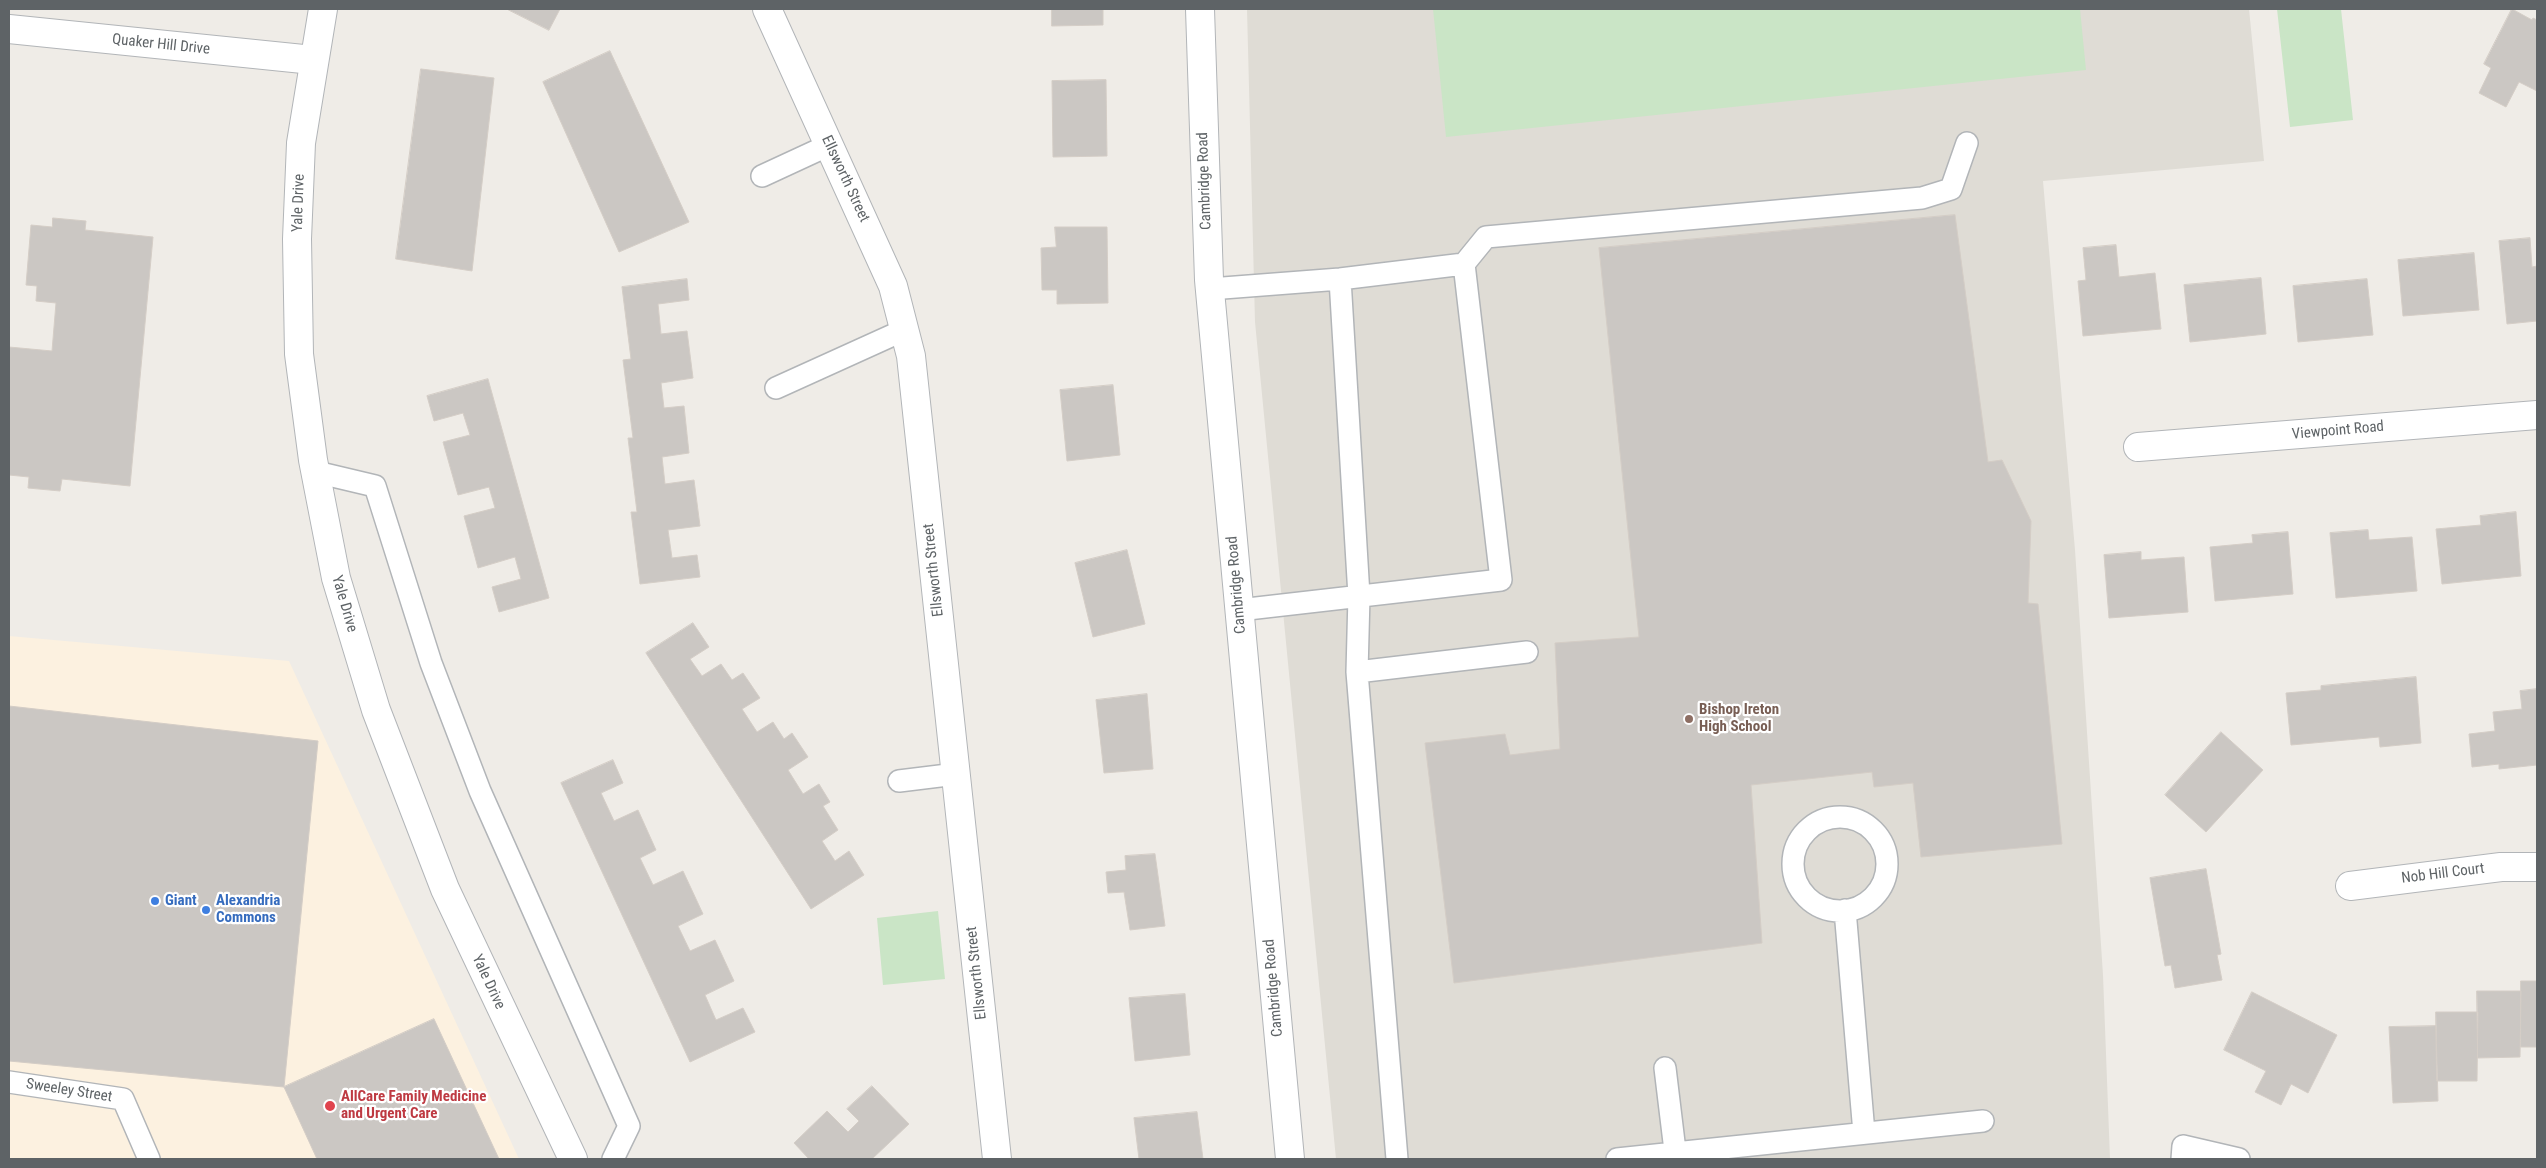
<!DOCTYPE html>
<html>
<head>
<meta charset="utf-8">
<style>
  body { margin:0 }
  #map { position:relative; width:2546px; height:1168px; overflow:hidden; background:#efece7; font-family:"Roboto Condensed",sans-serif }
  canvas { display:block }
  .frame { position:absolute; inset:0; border:10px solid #5e6366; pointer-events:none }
</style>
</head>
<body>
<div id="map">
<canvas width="2546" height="1168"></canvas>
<div class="frame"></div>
</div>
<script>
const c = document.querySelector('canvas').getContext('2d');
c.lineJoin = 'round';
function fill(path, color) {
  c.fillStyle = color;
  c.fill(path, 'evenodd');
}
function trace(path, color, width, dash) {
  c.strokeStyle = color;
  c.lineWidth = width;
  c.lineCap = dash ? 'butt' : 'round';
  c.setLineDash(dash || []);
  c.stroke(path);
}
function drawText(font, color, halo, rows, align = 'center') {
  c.font = font + ' "Roboto Condensed",sans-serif';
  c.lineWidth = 4.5;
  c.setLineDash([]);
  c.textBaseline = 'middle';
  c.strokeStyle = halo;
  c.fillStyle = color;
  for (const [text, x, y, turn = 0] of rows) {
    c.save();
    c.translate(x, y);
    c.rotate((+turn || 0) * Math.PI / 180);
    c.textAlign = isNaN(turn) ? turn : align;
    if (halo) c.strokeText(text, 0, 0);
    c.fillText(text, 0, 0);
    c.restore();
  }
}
fill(new Path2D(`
  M9 636 289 661 519 1159H9Z`), '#fcf1e0');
fill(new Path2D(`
  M1247 9H2249L2264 161 2043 181 2075 550 2103 975 2110 1159H1336L1255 322Z`), '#dfdcd5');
fill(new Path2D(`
  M1433 9H2080L2086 70 1446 137Z
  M2277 9H2341L2353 120 2290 127Z
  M938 911 945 979 883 985 877 918Z`), '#cae5c6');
const building = new Path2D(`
  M507 9H560L549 30Z
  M1052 9H1103V25L1052 26Z
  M2512 9 2532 20 2533 18 2537 20V91L2519 82 2506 107 2479 93 2491 68 2484 64Z
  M610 51 689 222 619 252 543 82Z
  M421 69 494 78 472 271 396 259Z
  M1106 80 1107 156 1053 157 1052 81Z
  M1955 215 1988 462 2002 460 2031 521 2028 603 2038 604 2062 844 1921 857 1913 783 1874 787 1872 772 1751 785 1762 943 1454 983 1425 743 1505 734 1510 755 1560 749 1555 643 1639 637 1599 248Z
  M53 218 86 221 85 230 153 237 130 486 62 479 60 491 28 488 29 477 9 475V347L52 351 56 303 36 301 37 286 26 285 31 225 52 227Z
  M1055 227H1107L1108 303 1057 304V290H1042L1041 248 1056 247Z
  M2530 238 2532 267 2537 266V321L2507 324 2499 241Z
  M2116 245 2119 277 2155 273 2161 329 2083 336 2078 281 2086 280 2083 248Z
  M2474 253 2479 310 2403 316 2398 260Z
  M2261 278 2266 334 2190 342 2184 285Z
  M687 279 689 300 658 304 661 334 687 331 693 378 661 383 664 408 684 406 689 453 662 457 665 484 694 480 700 526 668 530 672 558 697 555 700 577 640 584 631 512H637L628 438H633L623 360 631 359 622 287Z
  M2367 279 2373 335 2298 342 2293 286Z
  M488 379 549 598 499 612 492 587 521 579 515 557 478 568 464 516 495 508 489 487 458 495 443 442 470 435 463 413 434 421 427 396Z
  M1113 385 1120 455 1067 461 1060 390Z
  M2516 512 2521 576 2442 584 2436 529 2481 525 2480 516Z
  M2368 530 2369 540 2412 537 2417 591 2336 598 2330 533Z
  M2288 532 2293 594 2215 601 2210 547 2253 543 2252 535Z
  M1127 550 1145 624 1093 637 1075 563Z
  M2141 552V560L2184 557 2188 612 2109 618 2104 555Z
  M693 623 709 647 690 659 702 676 721 664 732 680 743 673 760 698 742 709 757 732 773 722 784 739 792 733 808 757 788 770 803 794 819 784 830 802 823 806 838 830 822 841 835 861 849 851 864 875 811 909 646 653Z
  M2416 677 2421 743 2380 747 2379 737 2291 745 2286 693 2321 690V686Z
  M2537 689V765L2499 769V764L2472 767 2469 734 2495 731 2493 712 2522 709 2520 691Z
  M1147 694 1153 769 1104 773 1096 700Z
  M9 706 318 741 284 1087 9 1061Z
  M2221 732 2263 770 2206 832 2165 795Z
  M613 760 623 783 601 793 614 821 638 810 656 850 640 858 653 885 683 871 703 914 678 926 690 951 715 940 734 981 705 995 716 1020 743 1008 755 1032 690 1062 561 783Z
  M1155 854 1165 926 1130 930 1124 892 1108 893 1106 872 1126 870 1125 856Z
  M2206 869 2221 954 2217 955 2222 980 2175 988 2171 965 2165 966 2150 878Z
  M2521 981H2537V1047H2521Z
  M2477 991H2521L2520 1057 2478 1058Z
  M2252 992 2337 1035 2308 1093 2291 1084 2281 1105 2255 1092 2266 1071 2224 1050Z
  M1185 994 1190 1055 1135 1061 1129 998Z
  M2436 1012H2478L2477 1081H2437Z
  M434 1019 499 1159H317L284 1087Z
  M2436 1026 2438 1101 2393 1103 2389 1027Z
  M872 1086 909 1124 872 1159H809L794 1143 827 1111 848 1132 859 1121 847 1109Z
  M1197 1112 1203 1159H1139L1134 1118Z`);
fill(building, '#cbc7c3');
trace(building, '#d4cdc6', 1);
const service = new Path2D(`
  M762 176 829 145
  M1340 279 1359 596 1357 672 1397 1159
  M1210 289 1340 279 1464 264 1486 237 1922 198 1951 189 1967 143
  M776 388 904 330
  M316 472 375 486 431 663 480 791 629 1126 613 1159
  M1239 610 1501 580 1464 264
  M1357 672 1527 652
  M899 781 956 774
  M1793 864a47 47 0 1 1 94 0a47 47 0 1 1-94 0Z
  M1845 910 1864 1133
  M1665 1068 1676 1159
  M9 1082 123 1099 149 1159
  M1617 1159 1983 1121
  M2182 1159 2183 1146 2239 1159`);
const minor = new Path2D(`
  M767 9 893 286 911 356 997 1159
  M1200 9 1209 280 1290 1159
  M9 29 313 60
  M2138 447 2537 415
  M2350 886 2501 867H2537`);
const tertiary = new Path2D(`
  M323 9 301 143 297 239 299 354 313 460 336 578 376 710 445 889 573 1159`);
trace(service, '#b2b5b8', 24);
trace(minor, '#b2b5b8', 30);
trace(tertiary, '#b2b5b8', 30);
trace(service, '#fff', 21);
trace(minor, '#fff', 28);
trace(tertiary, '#fff', 28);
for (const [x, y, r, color] of [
  [1689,719,5,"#8d6e63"],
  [155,901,5,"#3f7fe0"],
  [206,910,5,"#3f7fe0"],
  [330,1106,6,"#e0444e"]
]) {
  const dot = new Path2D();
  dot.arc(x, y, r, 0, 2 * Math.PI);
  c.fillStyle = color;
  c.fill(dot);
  trace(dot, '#fff', 2);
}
drawText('15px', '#5e6366', '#fff', [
  ["Quaker Hill Drive",161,45,6],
  ["Ellsworth Street",845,179,65],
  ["Cambridge Road",1205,181,-92],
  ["Yale Drive",299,203,-88],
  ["Viewpoint Road",2338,431,-5],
  ["Ellsworth Street",934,570,-96],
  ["Cambridge Road",1237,585,-95],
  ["Yale Drive",344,604,74],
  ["Nob Hill Court",2443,874,-7],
  ["Ellsworth Street",977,973,-96],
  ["Yale Drive",488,982,65],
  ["Cambridge Road",1274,988,-95],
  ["Sweeley Street",69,1091,9]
]);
drawText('bold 15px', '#785e54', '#fff', [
  ["Bishop Ireton",1699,710],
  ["High School",1699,727]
], 'left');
drawText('bold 15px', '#366cbe', '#fff', [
  ["Giant",165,901],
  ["Alexandria",216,901],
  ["Commons",216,918]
], 'left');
drawText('bold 15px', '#be3a42', '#fff', [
  ["AllCare Family Medicine",341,1097],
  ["and Urgent Care",341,1114]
], 'left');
</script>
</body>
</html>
